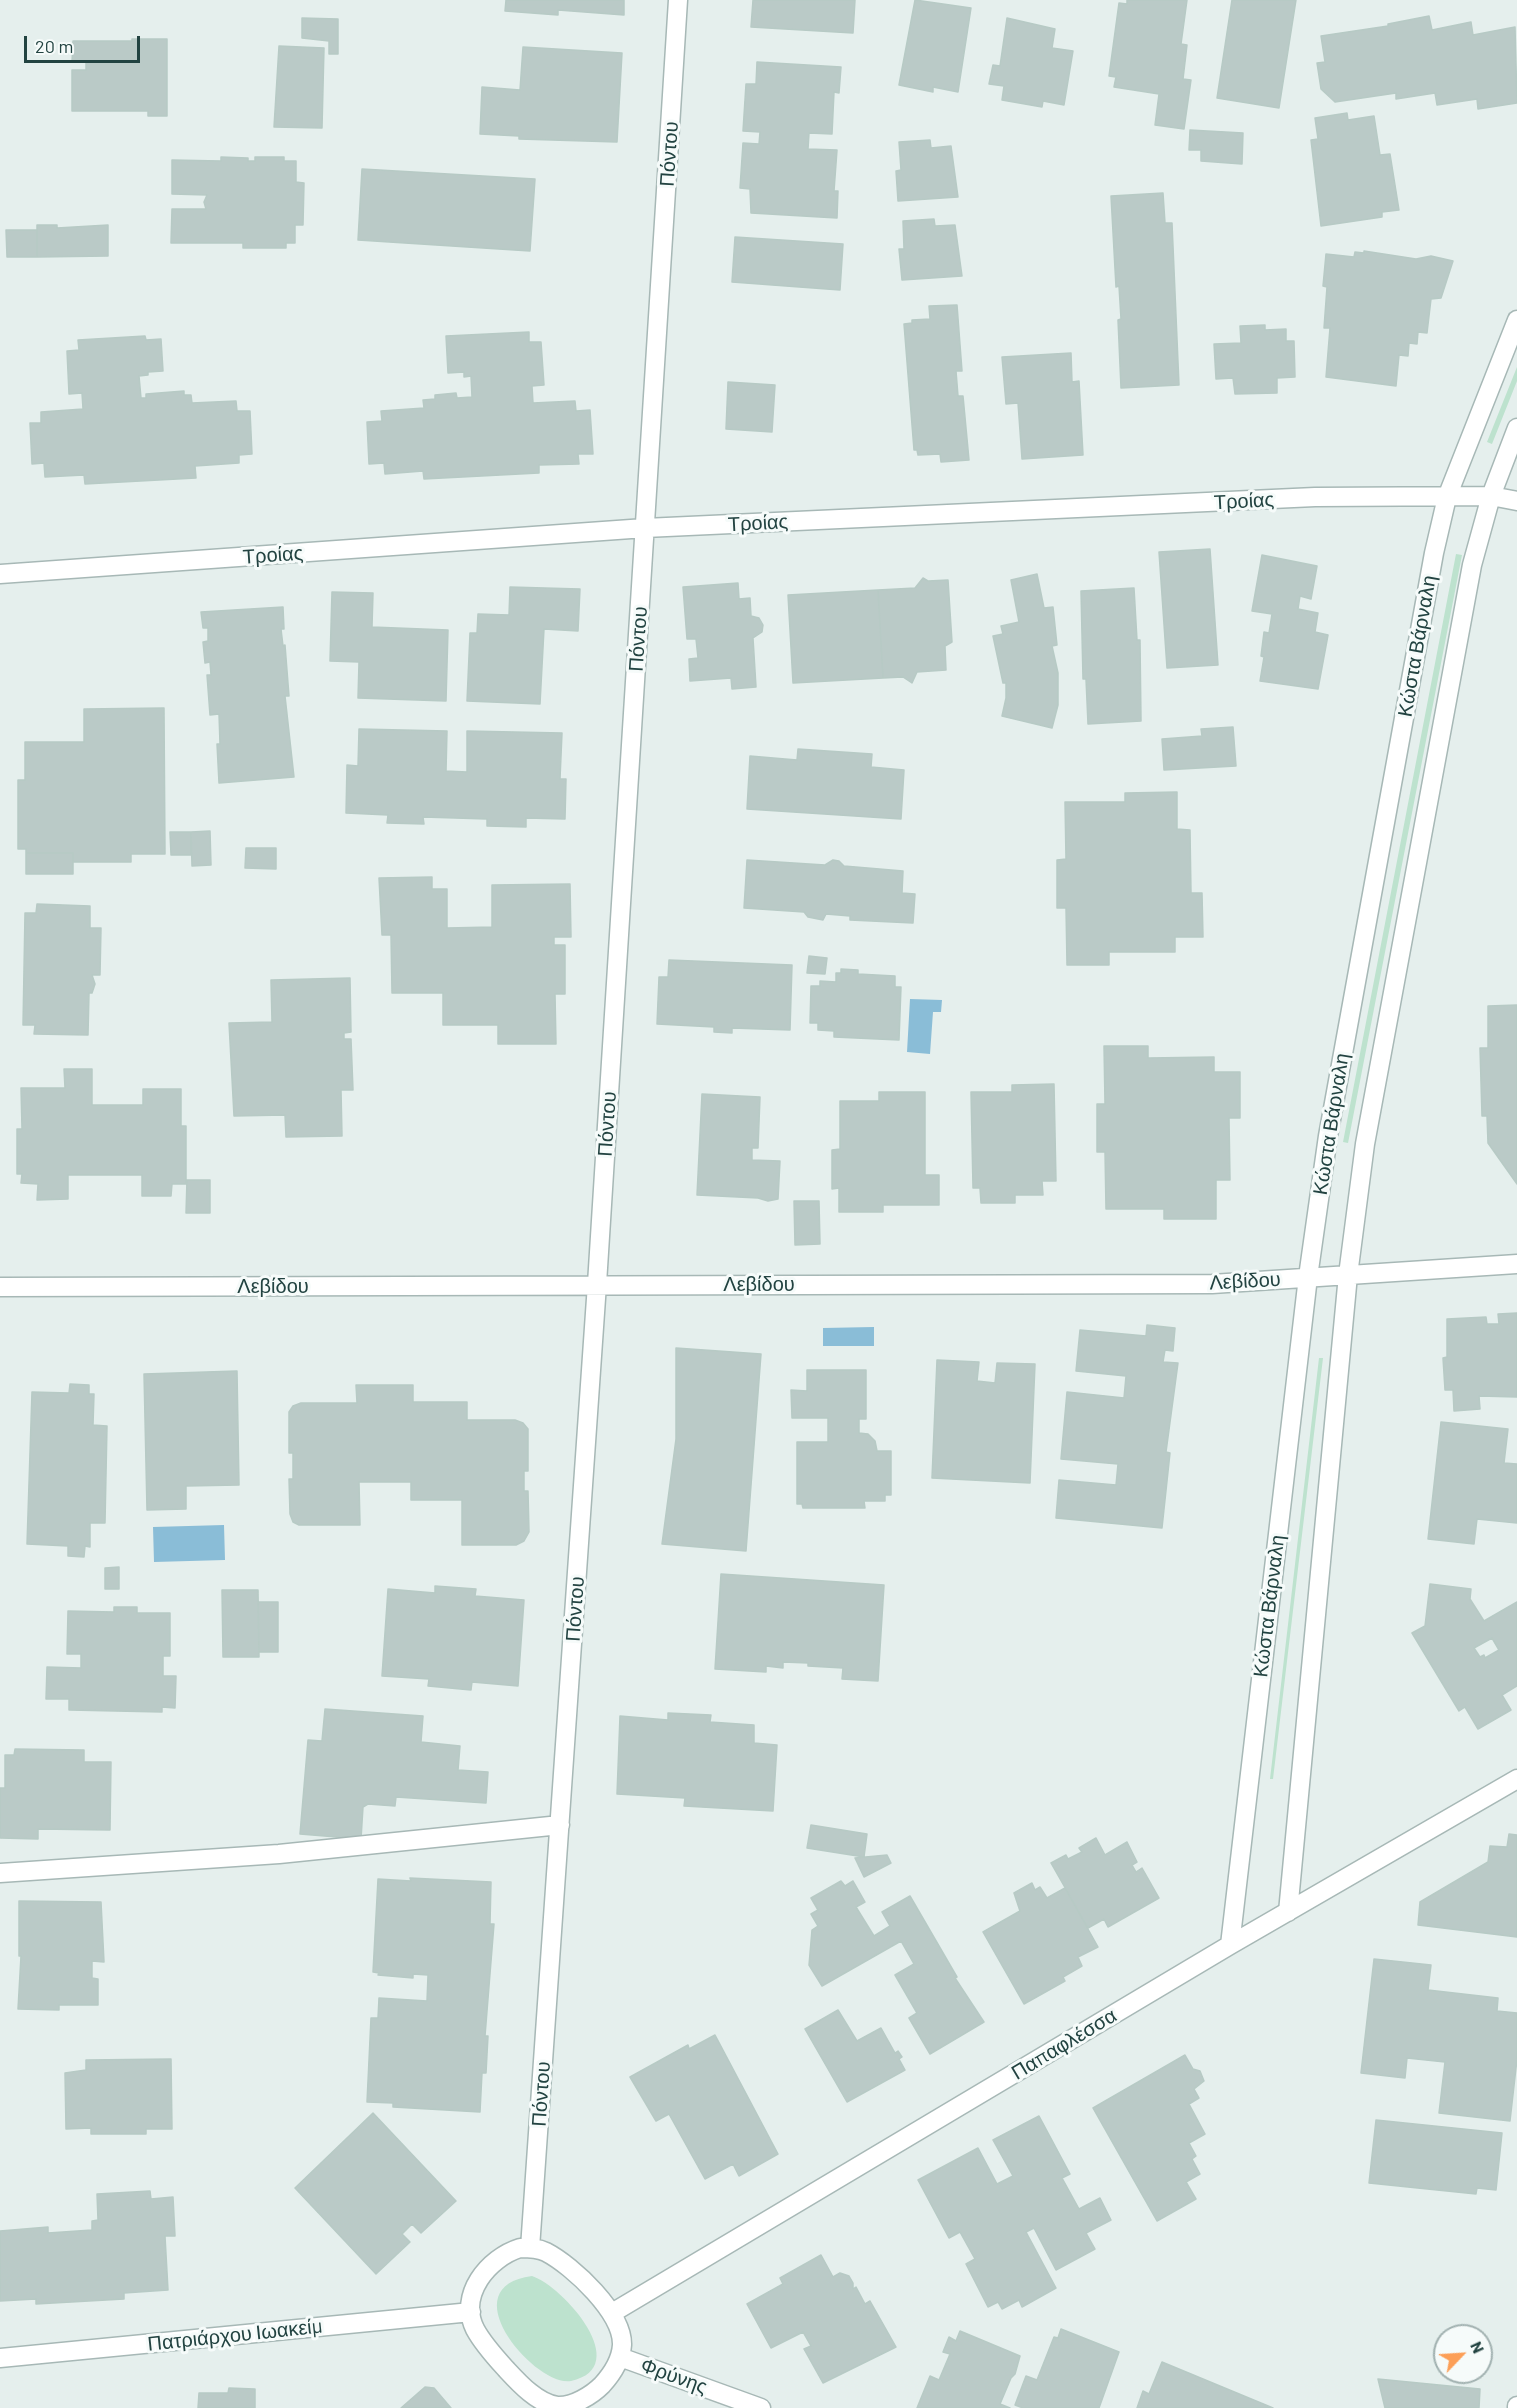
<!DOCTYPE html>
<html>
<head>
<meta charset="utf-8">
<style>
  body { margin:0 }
  #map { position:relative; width:1517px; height:2408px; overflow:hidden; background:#e5efed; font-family:Barlow,sans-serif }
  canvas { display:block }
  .north { position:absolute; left:1433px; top:2324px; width:60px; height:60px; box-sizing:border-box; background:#f6fbfa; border:2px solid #a1b1b0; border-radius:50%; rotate:65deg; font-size:16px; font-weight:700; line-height:24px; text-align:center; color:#224341 }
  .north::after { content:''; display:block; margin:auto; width:21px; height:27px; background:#fc9f57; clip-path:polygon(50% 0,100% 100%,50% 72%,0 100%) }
  .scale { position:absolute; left:24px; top:36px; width:116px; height:27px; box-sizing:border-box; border:3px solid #224341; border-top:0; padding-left:8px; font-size:18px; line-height:21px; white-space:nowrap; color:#224341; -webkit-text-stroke:4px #f6fbfa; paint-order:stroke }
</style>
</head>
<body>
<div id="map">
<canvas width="1517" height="2408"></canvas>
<div class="north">N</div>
<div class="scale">20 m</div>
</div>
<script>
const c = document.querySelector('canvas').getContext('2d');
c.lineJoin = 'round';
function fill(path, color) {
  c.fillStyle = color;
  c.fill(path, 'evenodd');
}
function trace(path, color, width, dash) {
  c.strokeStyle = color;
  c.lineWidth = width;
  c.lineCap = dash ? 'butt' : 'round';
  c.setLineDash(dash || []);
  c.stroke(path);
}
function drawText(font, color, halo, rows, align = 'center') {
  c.font = font + ' Barlow,sans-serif';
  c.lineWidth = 6;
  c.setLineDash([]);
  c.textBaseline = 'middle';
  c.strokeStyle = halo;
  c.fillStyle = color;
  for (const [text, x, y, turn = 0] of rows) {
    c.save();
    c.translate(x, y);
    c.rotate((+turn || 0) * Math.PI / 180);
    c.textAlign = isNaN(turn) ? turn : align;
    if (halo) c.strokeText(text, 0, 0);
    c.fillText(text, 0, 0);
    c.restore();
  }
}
fill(new Path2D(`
  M1517 367V381L1492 444 1487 442Z
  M1456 554 1462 555 1348 1143 1343 1142Z
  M1319 1358H1323L1273 1779H1270Z
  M532 2276C563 2286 635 2367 571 2381 537 2388 448 2287 532 2276Z`), '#bde2ce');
fill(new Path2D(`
  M910 999 942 1000 941 1012H933L930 1054 907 1052Z
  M874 1327V1346H823V1328Z
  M224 1525 225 1560 154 1562 153 1527Z`), '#8abdd7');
const building = new Path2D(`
  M506 0H624V15L558 10V15L505 11Z
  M753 0H855L853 33 751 27Z
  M915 0 971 8 958 92 933 87V92L899 85Z
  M1127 0H1187L1181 44 1187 45 1183 79 1191 80 1184 129 1155 125 1159 94 1114 87 1116 77 1109 76 1119 3 1127 4Z
  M1232 0H1296L1279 108 1217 98Z
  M1429 16 1432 30 1471 22 1473 35 1515 27 1517 103 1478 109 1477 99 1437 105 1435 93 1396 99V93L1335 102 1321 89 1317 63 1325 62 1321 36 1388 26V24Z
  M302 18 338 19V54H329V41L302 38Z
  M1007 18 1055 29 1052 48 1073 51 1064 105 1043 101 1042 107 1002 100 1004 86 989 84 993 65 1000 66Z
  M132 39H167V116H148V111H72V70H86V62H72L73 41H132Z
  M279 46 324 48 322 128 274 127Z
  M523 47 622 53 617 142 519 139V136L480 134 482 87 520 90Z
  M757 62 841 67 839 93 834 92 832 134 809 133 808 149 837 150 834 191H838L837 218 751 213 750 189 740 188 743 143 759 144 760 132 743 131 746 84H756Z
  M1347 113 1348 120 1374 116 1380 155 1390 154 1399 210 1382 212V217L1321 226 1311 140 1318 139 1315 118Z
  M1190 130 1243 133 1242 164 1201 161V150H1189Z
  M930 140 931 148 951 146 958 197 898 201 896 171 901 170 899 142Z
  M221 157 248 158V161H255V157H284V161H296V182L304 183 303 225H295V243H286V248H243V243H171L172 209H206L204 202 207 195 172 194V160L221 161Z
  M362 169 535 179 530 251 358 240Z
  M1163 193 1165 223H1172L1179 385 1121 388 1118 320 1121 319 1119 286 1116 287 1111 196Z
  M934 219 935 226 955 225 962 276 902 280 899 249H904L903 221Z
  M37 225H57V228L108 225V256L37 257Z
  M6 230H37V257H7Z
  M735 237 843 244 840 290 732 282Z
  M1364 251 1416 259 1431 256 1453 261 1441 298 1431 299 1427 333 1418 332 1417 344 1409 343 1408 356 1399 355 1396 386 1326 377 1330 328H1324L1327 287 1323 286 1326 254 1354 257 1355 252 1364 253Z
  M957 305 962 371H956L958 396H963L969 460 941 462 940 454 918 455 917 450H914L904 324 912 323V320L930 319 929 306Z
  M1265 325V330L1286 329V341H1294L1295 377 1277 378V393L1235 394 1233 378 1216 379 1214 344 1241 343 1240 326Z
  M529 332V342H541L544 385 532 386 533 403 575 401 576 411 590 410 593 454H578L579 464 539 465V473L424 479 423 471 385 474 384 463 369 464 367 422 382 421 381 411 424 408 423 400 435 399V395L456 393 457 398 472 397 471 376 464 377V372L448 373 446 336Z
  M145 336 146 340 161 339 163 371 148 372V375L139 376 141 398H146V394L184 391V395H191L192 403 236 401 237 411H250L252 454 239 455V463L195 466 196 478 85 484 84 475 45 477 44 463 32 464 30 423H41V412L83 409 82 393 69 394 67 351 79 350 78 340Z
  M1071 353 1072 382 1079 381 1083 455 1022 459 1018 403 1006 404 1002 357Z
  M728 382 775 385 772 432 726 429Z
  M1210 549 1218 665 1167 668 1159 552Z
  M1262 555 1317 566 1311 599 1300 596 1298 609 1318 613 1315 632 1328 635 1318 689 1260 681 1264 657 1261 656 1264 632 1269 633 1272 614 1252 611Z
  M1037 574 1044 608 1053 607 1057 645 1052 646 1058 673V705L1052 728 1002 716 1006 698V683H1003L993 636 1003 634 1001 626 1019 622 1011 580Z
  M923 578 928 581 948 580 952 642 945 646 946 670 917 672 912 683 903 677 883 678 878 590 915 588Z
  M738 583 739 599 750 598 751 616 759 618 763 625 762 632 753 638 756 687 732 689 731 678 690 681 689 659 698 658 696 639H687L683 587Z
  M510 587 580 589 578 631 544 629 540 704 467 701 470 633H477L478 614 509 615Z
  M1134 588 1137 640H1140L1141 721 1088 724 1086 679H1083L1081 591Z
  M878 590 883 678 793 683 788 595Z
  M332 592 373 593 372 627 448 630 446 701 358 698 359 662 330 661Z
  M283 607 284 629H281L283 646 285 645 289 696H285L294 777 219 783 217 744H220L219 714 210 715 207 675H211L210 662 205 663 203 642 208 641V628H203L201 612Z
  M164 708 165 854H131V862H73V853H26V849H18V780H25V742H84V709Z
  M1233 727 1236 766 1164 770 1162 739 1202 736 1201 729Z
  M359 729 447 731 446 771 467 772V731L562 733 560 779H566L565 819 526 818V827L487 826V819L423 817 424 824 387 823 388 815 346 813 347 765 358 766Z
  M798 749 872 754 871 767 904 770 901 819 747 809 750 756 797 760Z
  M1177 792V829L1190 830 1191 893H1202L1203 937H1175V952H1109V965H1067L1066 908H1057V860L1066 859 1065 802H1125V793Z
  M210 831 211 865 192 866 191 832Z
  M170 832H191V855H171Z
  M246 848H276V869L245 868Z
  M26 853H73V874H26Z
  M747 860 825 865 833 860 839 861 844 866 903 871 902 893 915 894 913 923 850 920V916L826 914 823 920 808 917 804 912 744 908Z
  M432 877V889H447V928L492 927V885L570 884 571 937H554V945H565V994H555L556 1044H498V1025H443V993H392L391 935H382L379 878Z
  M37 904 90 906V928H101L100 975H92L95 984 92 993H89L88 1035 34 1034 35 1025H23L25 913H36Z
  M809 956 827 958 825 974 807 973Z
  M669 960 792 965 790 1030 732 1028V1033L714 1032V1027L657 1024 659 977H668Z
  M841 969 858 970V974L895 976V987H901L899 1040 834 1037V1031L818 1030V1023H810L811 986H820V981L836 982V973H841Z
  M350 978 351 1032 344 1033V1039H351L353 1090H341L342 1136 286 1137 285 1115 234 1116 229 1023 272 1022 271 980Z
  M1517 1005V1184L1488 1143 1487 1116H1482L1480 1048H1488V1006Z
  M1104 1046H1148V1058L1214 1057V1072H1240V1118H1229L1230 1180H1216V1219H1164V1209H1106L1105 1152H1097V1104H1105Z
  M64 1069H92V1105H143V1089H181V1126H186V1184H172L171 1196H142V1175H68V1199L37 1200 38 1184 21 1183 22 1174H17V1129H22L21 1088H65Z
  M1054 1084 1056 1181H1042L1043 1195H1015V1203H981L980 1188H973L971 1092H1012V1085Z
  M879 1092H925V1175H939V1205H883V1212H839V1188L832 1189V1150L840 1149V1101H879Z
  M702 1094 760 1097 758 1148H752V1160L780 1161 778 1199 768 1201 758 1198 697 1195Z
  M187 1180H210V1213H186Z
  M794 1201H819L820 1244 795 1245Z
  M1517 1313V1397L1479 1396 1480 1409 1454 1411 1453 1390H1445L1443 1358 1447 1357V1319L1486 1317 1487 1324H1499L1498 1314Z
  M1147 1325 1175 1328 1173 1351 1165 1350 1163 1362 1178 1363 1166 1452 1170 1453 1162 1528 1056 1518 1059 1480 1116 1485 1118 1464 1061 1459 1067 1392 1124 1398 1126 1376 1076 1371 1080 1330 1146 1336Z
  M676 1348 761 1354 746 1551 662 1544 676 1439Z
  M937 1360 979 1362 977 1381 995 1383 997 1363 1035 1364 1030 1483 932 1478Z
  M807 1370H866V1419H859V1433L868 1434 875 1441 877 1451H891V1495H885V1501H864L865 1508H803L802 1504H797V1442H828V1418H792L791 1390 807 1391Z
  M237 1371 239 1485 186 1486V1509L147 1510 144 1374Z
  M70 1384 89 1385V1394H94L93 1425 107 1426 105 1523H90V1547L85 1546 84 1557 68 1556V1546L27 1544 32 1392 69 1393Z
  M356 1385H413V1402H467V1420H515L523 1423 528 1429V1471H524V1491H528L529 1532 524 1541 516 1545H462V1500H411V1482H359L360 1525H299L293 1522 290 1514 289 1479H293V1453H289V1412L293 1406 301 1403H357Z
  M1441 1422 1508 1429 1504 1463 1517 1464V1523L1477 1519 1474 1544 1428 1539Z
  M119 1567V1589H105V1568Z
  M721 1574 884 1585 878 1681 842 1679 843 1668 808 1666V1663L783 1662V1668L766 1666V1672L715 1669Z
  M1430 1584 1471 1589 1470 1599 1484 1621 1517 1602V1686L1502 1695 1511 1710 1478 1729 1465 1707 1459 1711 1412 1633 1425 1626ZM1492 1638 1499 1650 1485 1658 1484 1655 1480 1657 1474 1648Z
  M435 1586 476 1589 475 1596 524 1600 518 1686 472 1682 471 1690 428 1686 429 1679 382 1676 388 1589 435 1593Z
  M222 1590H258L259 1657H223Z
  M258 1602H278V1652H259Z
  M114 1607H137V1613H170V1656H163V1676H176L175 1708 162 1707V1712L69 1710V1699H46L47 1667 81 1668V1654H67L68 1611 114 1612Z
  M325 1709 423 1716 421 1742 460 1746 458 1770 488 1772 486 1803 396 1797 395 1806 368 1804 363 1807 361 1839 300 1834 308 1740 322 1741Z
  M668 1713 711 1715 710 1722 754 1725V1743L777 1745 773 1811 684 1806 685 1798 617 1794 620 1716 668 1720Z
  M15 1749 84 1750V1762H111L110 1830 38 1829V1839L0 1838V1788H5V1755H14Z
  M811 1825 867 1834 864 1857 807 1848Z
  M1509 1834 1517 1835V1937L1418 1925 1420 1902 1488 1862 1490 1846 1507 1847Z
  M1096 1838 1105 1855 1127 1842 1137 1862 1132 1865 1136 1872 1142 1868 1159 1898 1108 1927 1104 1919 1088 1928 1051 1863 1066 1855 1068 1859 1082 1852 1079 1848Z
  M887 1855 891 1863 864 1877 855 1858Z
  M410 1878 491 1882 490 1924H494L485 2036H488L486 2073H482L480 2112 393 2107V2103L367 2102 371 2018H378L379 1998 427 2001 428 1975 413 1974V1978L378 1975 379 1973 373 1972 378 1879 411 1881Z
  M841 1881 845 1886 853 1881 865 1902 856 1907 874 1936 890 1926 882 1912 910 1896 957 1977 955 1978 984 2022 930 2054 909 2018 917 2013 895 1975 914 1964 901 1941 822 1986 809 1965 812 1930 818 1926 811 1914 818 1910 811 1898Z
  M1032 1883 1035 1890 1040 1887 1047 1898 1065 1888 1098 1947 1078 1957 1082 1966 1063 1977 1065 1981 1024 2004 983 1932 1020 1911 1014 1893Z
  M19 1901 101 1902 104 1962 92 1961V1978L98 1979V2005H59V2010L18 2009 21 1956H19Z
  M1374 1959 1431 1965 1428 1990 1498 1998 1497 2011 1517 2013V2059L1510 2121 1439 2113 1445 2062 1407 2058 1405 2078 1361 2073Z
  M838 2010 857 2041 881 2028 895 2053 898 2051 902 2057 899 2059 905 2070 847 2102 805 2029Z
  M715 2035 778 2154 739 2176 733 2164 705 2179 669 2114 656 2121 630 2077 688 2045 689 2049Z
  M1185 2055 1193 2069 1200 2071 1204 2081 1194 2089 1199 2098 1189 2104 1205 2134 1189 2143 1196 2156 1192 2159 1200 2174 1186 2182 1196 2199 1157 2221 1093 2108Z
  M171 2059 172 2129H146V2134H91V2128L66 2129 65 2073 86 2070V2060Z
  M373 2113 456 2201 421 2233 412 2224 402 2234 410 2242 376 2274 295 2188Z
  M1039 2116 1070 2174 1062 2178 1079 2209 1100 2198 1111 2220 1086 2233 1095 2249 1056 2270 1034 2228 1026 2232 1056 2288 1022 2307 1019 2300 1002 2309 998 2302 988 2307 966 2264 975 2259 960 2232 949 2238 918 2180 978 2148 997 2184 1013 2176 993 2140Z
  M1376 2120 1502 2133 1496 2190 1477 2188 1476 2194 1369 2183Z
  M150 2191 151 2199 173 2197 175 2236H165L168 2290 124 2293V2299L36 2304V2299L0 2301V2231L48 2227V2233L92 2230V2221L98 2220 97 2194Z
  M821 2255 833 2277 840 2273 849 2276 853 2283V2289L856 2287 865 2304 870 2301 896 2347 823 2383 804 2349 811 2346 803 2332 771 2348 747 2304 783 2284 780 2278Z
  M1061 2329 1119 2352 1099 2408H1023L1015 2405 1026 2376 1037 2380 1054 2337 1058 2338Z
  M960 2331 1020 2356 1015 2374 1011 2378 1000 2404 1010 2408H917L930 2376 939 2380 950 2354 943 2352 949 2337 956 2341Z
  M1162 2362 1273 2408H1137L1143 2391 1149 2394Z
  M1378 2379 1480 2389 1479 2408H1385Z
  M425 2387 434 2388 451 2408H401Z
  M229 2388 255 2389V2408H198L199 2393H228Z`);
fill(building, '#bacac7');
trace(building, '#b7cac5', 1.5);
const minor = new Path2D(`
  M0 574 645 528 1315 497 1491 496 1517 501
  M0 1287 1212 1284 1517 1264
  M0 1873 279 1854 560 1825
  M1288 1912 1348 1275 1365 1144 1472 565 1491 496 1517 428
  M1230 1945 1308 1277 1328 1136 1434 553 1447 497 1517 320
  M520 2248C529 2248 538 2248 546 2252 573 2266 623 2313 622 2345 621 2360 612 2374 602 2385 592 2395 573 2407 557 2406 537 2403 519 2383 506 2369 495 2357 483 2344 475 2329 458 2295 488 2258 520 2248Z
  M530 2248 597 1284 678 0
  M612 2313 1230 1945 1517 1779
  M620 2357 761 2408
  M0 2358 471 2312
  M1517 2408V2406`);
trace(minor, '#a7b8b6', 21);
trace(minor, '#fff', 18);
drawText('20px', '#224341', '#f6fbfa', [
  ["Πόντου",669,154,-86],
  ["Τροίας",1244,501,-3],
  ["Τροίας",758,523,-3],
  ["Τροίας",273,555,-4],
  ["Πόντου",638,639,-86],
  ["Κώστα Βάρναλη",1417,646,-80],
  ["Πόντου",607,1124,-86],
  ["Κώστα Βάρναλη",1331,1124,-81],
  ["Λεβίδου",1245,1281,-3],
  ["Λεβίδου",759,1284],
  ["Λεβίδου",273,1286],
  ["Κώστα Βάρναλη",1269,1606,-83],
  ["Πόντου",575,1609,-86],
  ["Παπαφλέσσα",1064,2044,-31],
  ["Πόντου",541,2094,-86],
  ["Πατριάρχου Ιωακείμ",235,2335,-6],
  ["Φρύνης",674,2376,20]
]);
</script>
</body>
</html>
